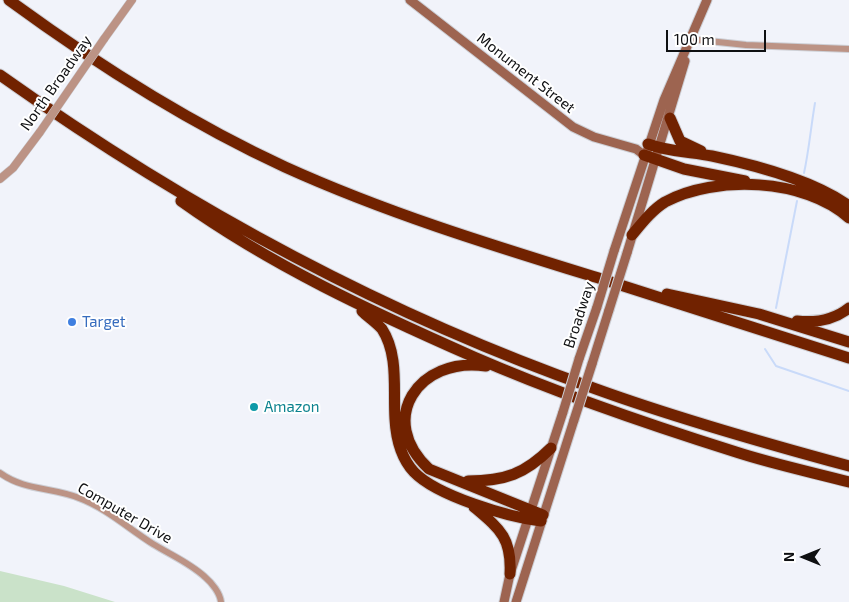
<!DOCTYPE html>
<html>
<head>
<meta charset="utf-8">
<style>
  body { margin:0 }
  #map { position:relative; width:849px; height:602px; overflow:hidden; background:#f1f3fa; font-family:"Exo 2",sans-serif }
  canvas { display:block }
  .north { position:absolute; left:779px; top:532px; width:50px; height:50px; -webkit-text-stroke:4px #fff; paint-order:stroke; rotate:270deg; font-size:14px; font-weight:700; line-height:20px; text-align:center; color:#0f1012 }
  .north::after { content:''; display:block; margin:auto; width:18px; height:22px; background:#0f1012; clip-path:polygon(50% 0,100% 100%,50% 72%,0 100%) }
  .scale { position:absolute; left:666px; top:30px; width:100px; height:22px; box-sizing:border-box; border:2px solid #0f1012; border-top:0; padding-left:6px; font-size:15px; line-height:18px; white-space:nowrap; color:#0f1012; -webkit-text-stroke:4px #fff; paint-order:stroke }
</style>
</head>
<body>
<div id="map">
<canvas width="849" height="602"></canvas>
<div class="north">N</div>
<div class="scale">100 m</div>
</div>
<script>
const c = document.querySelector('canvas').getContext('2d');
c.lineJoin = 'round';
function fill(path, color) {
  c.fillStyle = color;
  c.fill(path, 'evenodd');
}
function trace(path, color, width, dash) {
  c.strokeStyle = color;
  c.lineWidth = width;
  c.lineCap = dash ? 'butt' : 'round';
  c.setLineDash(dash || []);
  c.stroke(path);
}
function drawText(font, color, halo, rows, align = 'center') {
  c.font = font + ' "Exo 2",sans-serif';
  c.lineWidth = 4;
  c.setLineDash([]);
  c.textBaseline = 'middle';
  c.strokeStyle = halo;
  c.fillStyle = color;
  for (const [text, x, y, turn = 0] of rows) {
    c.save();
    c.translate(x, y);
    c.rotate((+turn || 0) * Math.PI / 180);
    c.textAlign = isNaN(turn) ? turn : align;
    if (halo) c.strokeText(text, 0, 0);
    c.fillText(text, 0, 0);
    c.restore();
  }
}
fill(new Path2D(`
  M0 571 64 586 115 602H0Z`), '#cae2c9');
trace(new Path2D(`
  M804 173C809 150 811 126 815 103
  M776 308 797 201
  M765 349 776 366 849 391`), '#c9daf9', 2);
const minor = new Path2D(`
  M690 39 746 45 849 49
  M0 473C25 491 52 487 79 498 106 508 129 529 153 544 171 555 190 563 205 577 212 583 220 593 221 602`);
const tertiary = new Path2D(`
  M104 39 132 0
  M0 179 13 168 40 132`);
const secondary = new Path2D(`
  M410 0 573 127 594 137 636 149 644 155
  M614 251 664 100 707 0
  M627 253 685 61
  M579 359 597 307
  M592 364 609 310
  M504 602 510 574 563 412
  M516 602 574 420`);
const motorway = new Path2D(`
  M9 0C95 63 188 122 285 167 391 215 501 248 611 282 691 307 770 333 849 358
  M0 75C183 205 383 314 596 389 679 419 764 443 849 466
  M670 118 680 141 701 151
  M648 144C669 152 691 152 712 156 755 165 814 181 849 206
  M644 155 684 169 745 181
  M181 201C272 266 372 312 474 357 559 394 647 424 736 452 773 464 811 472 849 482
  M632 235C642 223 652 210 665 202 715 175 805 178 849 218
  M667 294 759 314 849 342
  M362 311C368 317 377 323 382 329 399 355 393 390 395 419 396 437 401 458 414 472 437 496 508 517 541 521
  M797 321C815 323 834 320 849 308
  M486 366C418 356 376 420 429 469L543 515
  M468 481C505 481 525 474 551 448
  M474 507C500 529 512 538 510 574`);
trace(minor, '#cdcfd5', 8);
trace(tertiary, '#cdcfd5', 9);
trace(secondary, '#cdcfd5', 11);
trace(motorway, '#cdcfd5', 13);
trace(minor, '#bc9385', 6);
trace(tertiary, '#bc9385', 8);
trace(secondary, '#9d6450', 9);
trace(motorway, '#712200', 11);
const tertiaryBridge = new Path2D(`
  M40 132 104 39`);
const secondaryBridge = new Path2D(`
  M597 307 614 251
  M609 310 627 253
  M563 412 579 359
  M574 420 592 364`);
trace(tertiaryBridge, '#cdcfd5', 9, []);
trace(secondaryBridge, '#cdcfd5', 11, []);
trace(tertiaryBridge, '#bc9385', 8);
trace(secondaryBridge, '#9d6450', 9);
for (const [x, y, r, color] of [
  [72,322,5,"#3f7fe0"],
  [254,407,5,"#0f9aa8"]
]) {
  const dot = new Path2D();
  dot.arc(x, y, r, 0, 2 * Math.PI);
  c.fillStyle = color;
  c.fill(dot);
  trace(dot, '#fff', 2);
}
drawText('15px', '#0f1012', '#fff', [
  ["Monument Street",526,73,38],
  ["North Broadway",56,83,-55],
  ["Broadway",579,315,-72],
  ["Computer Drive",125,513,30]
]);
drawText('15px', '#366cbe', '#fff', [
  ["Target",82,322]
], 'left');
drawText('15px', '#0d838f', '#fff', [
  ["Amazon",264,407]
], 'left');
</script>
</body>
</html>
